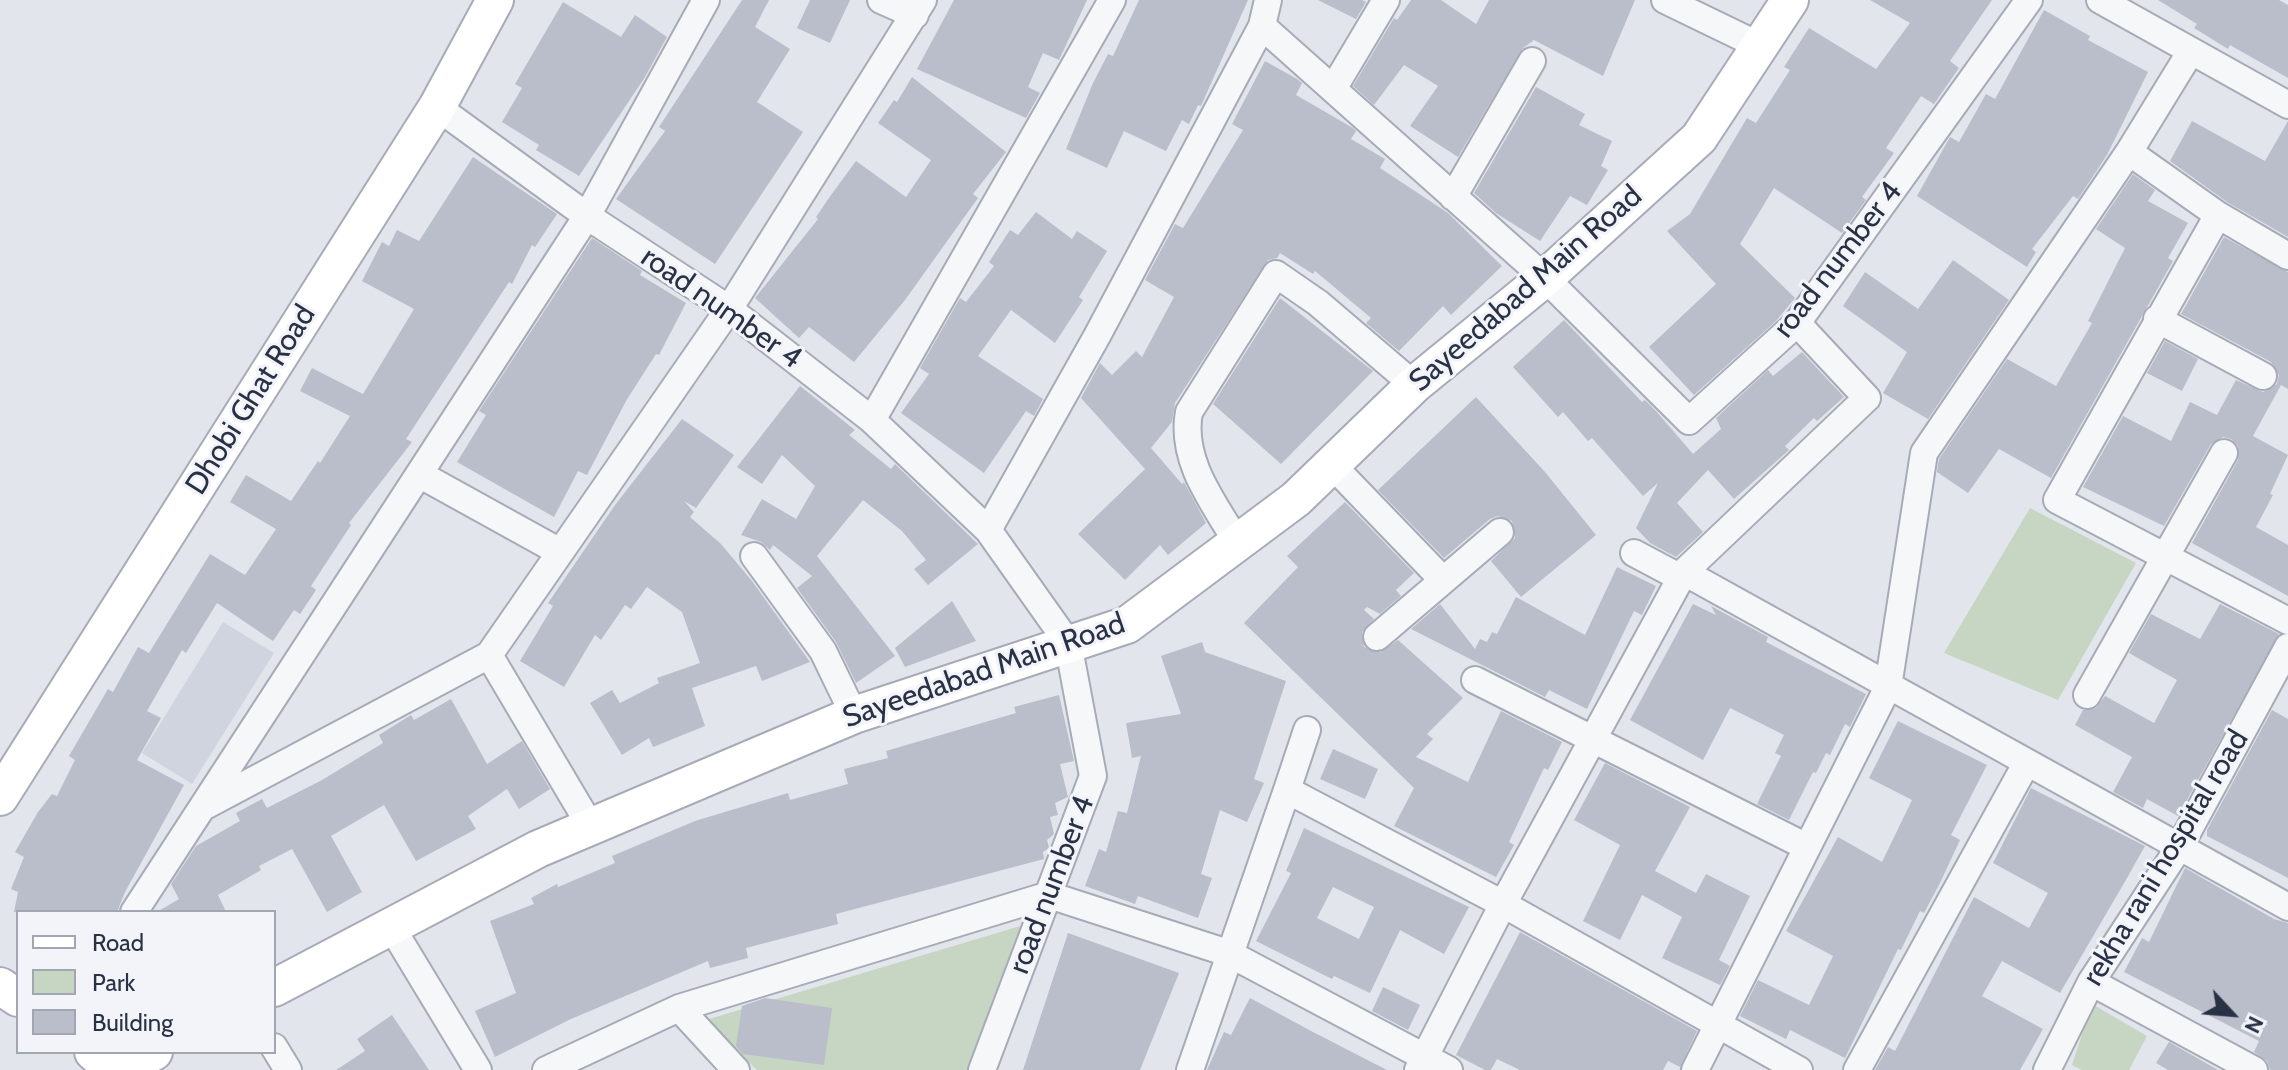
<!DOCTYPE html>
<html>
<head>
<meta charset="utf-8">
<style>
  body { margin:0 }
  #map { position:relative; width:2288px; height:1070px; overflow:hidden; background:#e2e5ec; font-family:Cabin,sans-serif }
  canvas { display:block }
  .legend { position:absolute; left:16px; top:910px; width:260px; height:144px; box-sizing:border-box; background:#f2f4f9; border:2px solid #a2a6b1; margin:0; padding:10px 14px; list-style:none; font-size:24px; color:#293145 }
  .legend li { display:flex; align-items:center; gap:16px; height:40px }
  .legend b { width:40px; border:2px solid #a2a6b1 }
  .north { position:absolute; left:2192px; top:974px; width:80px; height:80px; -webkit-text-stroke:6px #f2f4f9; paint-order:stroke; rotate:116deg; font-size:22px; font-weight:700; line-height:32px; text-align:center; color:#293145 }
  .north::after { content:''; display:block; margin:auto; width:28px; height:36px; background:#293145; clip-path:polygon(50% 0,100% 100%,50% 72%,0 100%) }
</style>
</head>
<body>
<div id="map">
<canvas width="2288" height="1070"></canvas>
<ul class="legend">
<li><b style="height:10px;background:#fff"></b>Road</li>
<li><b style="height:22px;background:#c6d6c3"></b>Park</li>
<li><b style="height:22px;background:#b9beca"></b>Building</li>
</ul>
<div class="north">N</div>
</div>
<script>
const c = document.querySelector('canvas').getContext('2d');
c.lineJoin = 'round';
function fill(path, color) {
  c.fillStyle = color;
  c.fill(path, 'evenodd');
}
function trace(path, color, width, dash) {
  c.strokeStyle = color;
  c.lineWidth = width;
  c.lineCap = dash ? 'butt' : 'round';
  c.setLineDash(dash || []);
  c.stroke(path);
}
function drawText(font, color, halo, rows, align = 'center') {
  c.font = font + ' Cabin,sans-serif';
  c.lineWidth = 6;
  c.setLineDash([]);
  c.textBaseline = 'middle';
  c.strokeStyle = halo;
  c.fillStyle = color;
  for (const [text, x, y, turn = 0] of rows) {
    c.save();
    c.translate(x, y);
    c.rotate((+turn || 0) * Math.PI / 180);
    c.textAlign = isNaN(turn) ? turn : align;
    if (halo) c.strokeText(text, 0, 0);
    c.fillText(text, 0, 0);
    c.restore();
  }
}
fill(new Path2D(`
  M223 622 274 653 192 784 142 753Z`), '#d0d4de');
fill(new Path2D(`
  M2030 508 2136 563 2058 700 1944 653Z
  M1027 924 967 1070H757L706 1020Z
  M2092 1004 2147 1036 2129 1070H2082L2072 1065Z`), '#c6d6c3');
fill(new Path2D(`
  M742 0H769L755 27 790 49 757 102 803 132 715 264 616 199 665 131 659 127Z
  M810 0H850L830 43 797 28Z
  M954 0H1087L1059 60 1043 53 1028 87 1040 93 1026 118 917 69Z
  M1139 0H1248L1201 106 1198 105 1189 124 1182 120 1166 151 1124 131 1107 168 1066 149 1093 83 1108 54 1113 56Z
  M1318 0H1362L1366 2 1356 19Z
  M1411 0H1441L1476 24 1489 0H1635L1603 76 1534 40 1523 48 1458 157 1410 126 1438 86 1404 65 1374 105 1353 86 1394 18 1397 20Z
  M1870 0H1992L1950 61 1959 68 1934 104 1921 96 1886 148 1894 153 1862 197 1866 200 1842 233 1774 188 1740 244 1795 298 1776 321 1694 395 1649 347 1716 284 1667 231 1690 214 1747 118 1756 123 1790 70 1784 67 1809 28 1876 69 1910 23Z
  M2158 0H2279L2288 5V78L2230 45 2228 49 2194 28 2197 24Z
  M563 2 621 37 635 15 667 37 645 77 579 176 536 150 539 145 502 122 522 88 515 84Z
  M2044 10 2090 36 2088 40 2148 72 2107 155 2078 199 2073 196 2032 249 2036 252 2027 267 1917 196 1950 137 1959 142 1986 94 1995 99Z
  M1265 61 1297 79 1302 83 1296 95 1353 128 1356 131 1351 139 1385 159 1380 168 1448 213 1502 266 1451 315 1443 306 1399 351 1366 323 1371 318 1315 271 1313 274 1280 253 1277 258 1268 260 1175 403 1172 422 1151 448 1182 484 1184 482 1206 523 1168 555 1160 545 1125 580 1078 534 1145 469 1081 398 1100 363 1112 375 1136 351 1142 357 1174 297 1145 280 1175 224 1183 228 1243 130 1232 124Z
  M912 77 1006 152 973 194 978 198 905 300 854 362 809 327 799 338 755 298 818 219 816 217 831 195 856 161 906 197 931 160 878 123 894 100 897 102Z
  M1536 87 1585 114 1579 125 1612 141 1601 166 1608 170 1587 205 1570 196 1540 241 1496 213 1474 193Z
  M2192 121 2265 161 2288 121V237L2227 202 2170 161Z
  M473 157 557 214 535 247 532 245 512 284 509 282 406 439 412 442 349 523 351 525 311 586 316 590 300 614 294 610 273 641 217 603 186 653 182 650 147 711 161 718 137 760 184 785 125 892 117 912H14L18 892 11 889 24 857 15 852 38 812 52 794 57 796 75 760 69 756 108 689 113 692 138 647 149 653 210 554 245 575 276 529 230 502 246 475 291 501 318 461 320 463 350 416 300 391 312 368 363 394 414 309 362 281 382 242 389 246 397 230 419 241Z
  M2133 174 2155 190 2148 201 2188 223 2168 258 2173 261 2051 478 1999 449 1968 493 1937 472 1939 459 2007 359 2056 386 2092 323 2088 321 2125 248 2096 229Z
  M1036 212 1072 239 1077 231 1107 251 1079 297 1083 300 1055 343 1011 310 978 356 1043 399 1034 416 1026 411 984 473 901 413 929 374 920 368 960 298 966 302 994 266 989 262 1010 230 1018 235Z
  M2224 237 2288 272V389L2281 385 2253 436 2288 455 2270 494 2273 495 2256 527 2288 545V596L2192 543 2238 460V446L2231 439 2223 437 2211 444 2164 526 2083 487 2123 416 2171 441 2190 402 2217 415 2236 380 2263 392 2277 384 2279 375 2271 362 2181 314Z
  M592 238 642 271 640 275 686 303 659 355 656 354 626 401 587 475 578 471 554 517 457 462 486 415 479 411Z
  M1953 260 2009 300 1928 419 1883 393 1907 352 1843 306 1865 272 1918 309Z
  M1280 298 1373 371 1281 464 1213 404Z
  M1564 320 1642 402 1645 400 1656 411 1693 454 1721 429 1716 418 1768 370 1773 376 1802 352 1844 397 1817 421 1814 418 1785 446 1789 450 1734 499 1708 470 1677 503 1703 532 1676 557 1650 543 1636 528 1658 483 1643 496 1592 438 1588 441 1563 412 1558 417 1513 367Z
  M2165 341 2198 359 2182 391 2147 373Z
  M800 386 855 430 849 435 891 469 895 464 978 544 928 585 914 569 926 560 902 531 863 500 817 556 895 656 856 683 836 642 797 588 812 576 773 545 770 550 761 542 741 535 762 499 796 519 815 486 782 455 762 484 737 467Z
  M1476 397 1545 472 1596 535 1521 597 1491 561 1515 538 1512 521 1498 516 1490 519 1444 558 1378 490Z
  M682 419 734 455 696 508 684 501 694 512 690 517 721 544 752 581 810 662 762 681 756 666 692 688 705 726 653 747 649 738 622 755 590 703 612 690 620 703 659 683 657 678 700 663 682 612 647 587 631 609 625 605 601 640 595 635 564 687 520 661 553 606 548 603 615 505Z
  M1345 502 1414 573 1396 590 1401 596 1380 614 1367 607 1364 610 1374 619 1362 632 1364 647 1381 652 1398 640 1463 698 1427 734 1433 739 1416 757 1468 782 1501 711 1562 742 1548 770 1544 768 1509 842 1514 845 1496 877 1394 826 1414 788 1244 623 1298 567 1287 556Z
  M1617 567 1656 586 1642 615 1634 611 1587 709 1549 690 1545 697 1411 629 1440 604 1475 649 1480 639 1487 642 1492 632 1497 634 1516 597 1585 635Z
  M952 601 976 641 905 667 895 648Z
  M1693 604 1716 615 1711 606 1768 637 1766 642 1866 694 1850 727 1845 724 1830 755 1826 753 1816 773 1813 772 1789 820 1757 804 1781 756 1775 753 1784 735 1730 708 1703 760 1630 720Z
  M2220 604 2279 634 2178 816 2147 799 2143 808 2113 792 2132 757 2075 725 2083 710 2096 708 2105 696 2154 723 2177 680 2129 653 2151 614 2200 639Z
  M1202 642 1205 652 1286 681 1254 779 1264 783 1247 822 1220 810 1201 874 1212 878 1198 918 1138 896 1135 904 1085 886 1099 849 1106 852 1118 811 1127 813 1141 756 1132 758 1126 723 1181 714 1161 656Z
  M1059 695 1074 761 1060 764 1068 797 1055 803 1058 815 1050 817 1054 834 1047 840 1049 848 1043 852 1044 859 836 914 838 924 746 948 748 958 710 968 708 961 571 1019 495 1057 475 1011 516 993 490 921 534 904 531 898 557 884 558 887 615 863 612 856 695 821 788 793 790 800 848 784 844 769 888 758 886 751 1016 713 1014 707Z
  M451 699 487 764 522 741 550 789 519 809 507 789 468 816 476 829 416 861 384 805 331 836 362 892 327 912 292 849 259 866 261 870 218 895 226 912H157L179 899 171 884 196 846 240 821 236 813 262 799 267 808 322 780 383 743 379 735 411 715 414 720Z
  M2272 710 2288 719V878L2207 836V830Z
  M1898 721 1987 765 1951 835 1960 840 1940 883 1924 913 1920 911 1901 950 1898 949 1845 1058 1790 1030 1786 1039 1740 1016 1758 980 1809 1005 1833 956 1786 931 1838 837 1882 862 1912 800 1869 778Z
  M1333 749 1378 769 1365 799 1320 779Z
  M1605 763 1690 807 1655 871 1696 893 1706 874 1750 896 1719 960 1730 966 1720 985 1662 958 1682 917 1642 895 1620 940 1583 921 1620 845 1574 820Z
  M2031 788 2145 846 2127 878 2060 993 2002 961 1982 996 2043 1029 2020 1070H1875L1888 1047 1895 1051 1974 897 2029 928 2048 893 1993 863Z
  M1304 828 1469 907 1444 954 1400 930 1370 993 1334 976 1332 979 1256 941 1291 873 1286 871ZM1333 887 1374 907 1359 939 1317 918Z
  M2185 868 2274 919 2288 923V1070H2270L2267 1061 2254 1052 2259 1041 2124 972 2142 938 2149 942Z
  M1520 932 1697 1031 1680 1067 1668 1061 1663 1070H1520L1497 1059 1491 1070H1485L1456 1055Z
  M1068 933 1179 973 1140 1070H1023Z
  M1383 987 1420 1005 1408 1030 1372 1011Z
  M765 998 832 1008 824 1065 743 1054 736 1046 742 1006Z
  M1250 998 1313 1032 1387 1070H1207L1224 1032 1231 1035Z
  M392 1015 429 1070H336L365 1051 357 1039Z
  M2169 1042 2178 1047 2218 1070H2168L2156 1063Z`), '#b9beca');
const street = new Path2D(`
  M881 0 915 15
  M1268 0 1262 26 1545 278 1689 421 1797 323 2029 0
  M1665 0 1760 46
  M2100 0 2288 105
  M1333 89 1386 0
  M437 107 587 216 729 309 872 420 988 530 1068 643 1093 776 982 1070
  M2129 152 2218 215 2288 256
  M1453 197 1532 61
  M2218 215 2057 500 2288 621
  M2157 319 2263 376
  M872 420 1112 0
  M1332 465 1443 580
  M419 474 560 552
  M988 530 1097 336 1262 26
  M1237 542C1213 502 1180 460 1189 412L1276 274 1318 303 1414 385
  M1634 553 1681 578
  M754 556 823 651 854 715
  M1684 572 2288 907
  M1377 637 1500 532
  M489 655 591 827
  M1475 680 1805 846
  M2087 695 2224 453
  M1287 790 1307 730
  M205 806 489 655 729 309 923 0
  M134 912 587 216 706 0
  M392 928 478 1070
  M2091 982 2254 1070
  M679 1008 736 1070
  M274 1047 288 1070
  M546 1070 679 1008 1049 895 1228 953 1449 1070
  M1190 1070 1287 790 1503 904 1799 1070
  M1418 1070 1503 904 1684 572 1867 398 1797 323
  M1695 1070 1888 687 1924 453 2129 152 2191 51
  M1857 1070 2026 764
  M2047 1070 2091 982 2180 846 2288 647`);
const secondary = new Path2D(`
  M0 797 437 107 495 0
  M0 986 18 998
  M274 988 538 849 854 715 1127 625 1296 499 1414 385 1545 278 1699 138 1790 0
  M93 1052 115 1070
  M121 1070 154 1052`);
trace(street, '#a7abb7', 30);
trace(secondary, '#a7abb7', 40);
trace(street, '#f6f7f9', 26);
trace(secondary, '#fff', 36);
drawText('30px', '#293145', '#f2f4f9', [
  ["road number 4",1838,260,-52],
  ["Sayeedabad Main Road",1526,289,-41],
  ["road number 4",721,308,35],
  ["Dhobi Ghat Road",251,400,-58],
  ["Sayeedabad Main Road",984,671,-19],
  ["rekha rani hospital road",2166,858,-59],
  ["road number 4",1052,885,-69]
]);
</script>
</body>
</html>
